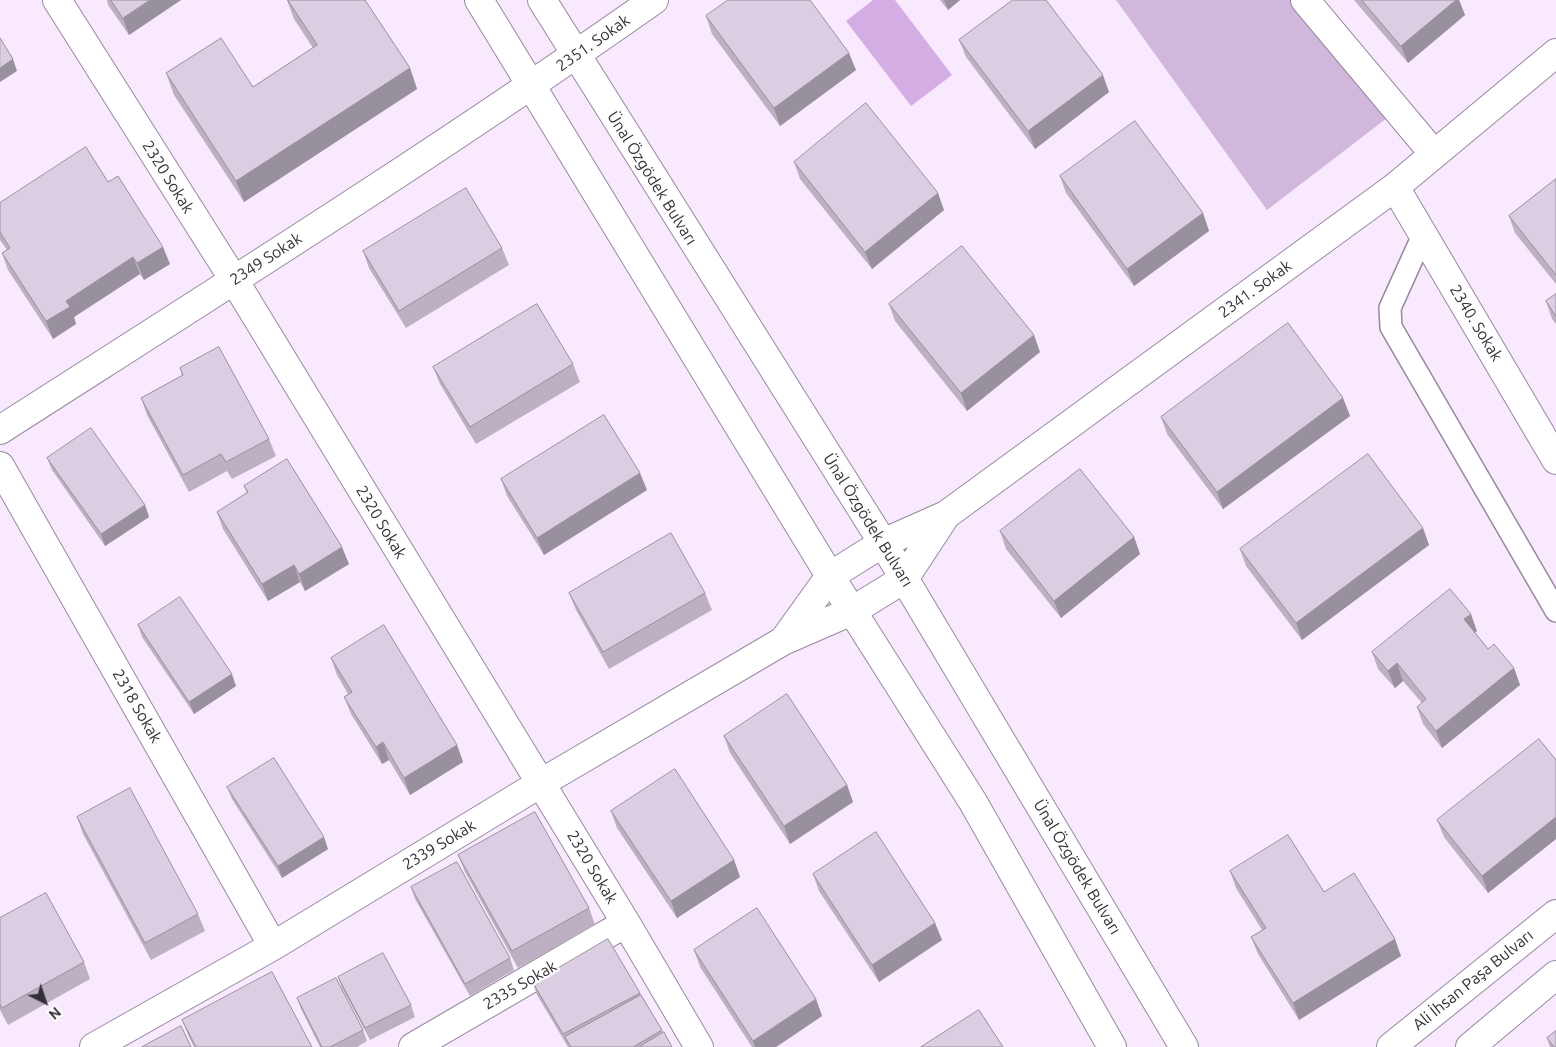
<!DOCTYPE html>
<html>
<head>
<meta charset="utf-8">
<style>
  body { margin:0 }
  #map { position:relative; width:1556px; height:1047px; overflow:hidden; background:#f8e9ff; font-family:Ubuntu,sans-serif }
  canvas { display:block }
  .north { position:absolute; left:20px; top:977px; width:50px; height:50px; -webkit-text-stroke:4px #fdfdfd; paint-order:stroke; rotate:139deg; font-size:14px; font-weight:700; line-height:20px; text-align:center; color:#353038 }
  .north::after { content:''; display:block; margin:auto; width:18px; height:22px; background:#353038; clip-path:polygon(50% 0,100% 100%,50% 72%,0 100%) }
</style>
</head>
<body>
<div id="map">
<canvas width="1556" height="1047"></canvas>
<div class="north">N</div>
</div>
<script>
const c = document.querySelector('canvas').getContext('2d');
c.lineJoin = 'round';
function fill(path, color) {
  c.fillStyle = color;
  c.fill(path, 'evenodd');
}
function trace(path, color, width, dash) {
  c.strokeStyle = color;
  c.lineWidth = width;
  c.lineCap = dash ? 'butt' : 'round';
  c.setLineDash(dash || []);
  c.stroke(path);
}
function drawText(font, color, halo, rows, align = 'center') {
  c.font = font + ' Ubuntu,sans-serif';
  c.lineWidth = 4.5;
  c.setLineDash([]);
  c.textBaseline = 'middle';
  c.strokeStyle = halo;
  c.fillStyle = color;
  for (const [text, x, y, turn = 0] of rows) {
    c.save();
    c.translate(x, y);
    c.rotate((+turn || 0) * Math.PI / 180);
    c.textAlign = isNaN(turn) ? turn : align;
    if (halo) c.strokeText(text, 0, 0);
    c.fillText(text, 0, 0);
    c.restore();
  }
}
fill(new Path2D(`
  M1116 0H1290L1387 118 1267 210Z`), '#d0b7db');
fill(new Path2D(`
  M873 0H895L952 75 911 106 846 21Z`), '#d4ade5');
const lane = new Path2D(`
  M1423 235 1390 308 1391 327 1556 611`);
const street = new Path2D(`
  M57 0 234 280 626 923 699 1047
  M1305 0 1434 154
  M1395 187 1556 460
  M0 430C220 289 441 150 654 0
  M0 466 273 946
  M784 640 830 576 883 543 946 515 1395 187 1556 53
  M94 1047 273 946 541 783 783 641 852 611 904 579 946 515
  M413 1047 626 923`);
const secondary = new Path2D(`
  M479 0 830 576 973 802 1112 1047
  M542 0 883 543 1184 1047
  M1391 1047 1556 914
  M1470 1047 1556 975`);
trace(lane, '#97899d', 24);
trace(street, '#97899d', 30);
trace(secondary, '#97899d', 30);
trace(lane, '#fff', 21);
trace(street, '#fff', 28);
trace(secondary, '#fff', 28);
fill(new Path2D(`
  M107 0H181L129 35 108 5Z
  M287 0H365L410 68 417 89 244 202 174 95 166 73 253 87 313 48 294 19Z
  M940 0H960L948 10Z
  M1354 0H1459L1465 15 1408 63Z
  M706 16 856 70 780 126 712 34Z
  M959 40 1109 92 1035 149 966 57Z
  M794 162 944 210 872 269 800 179Z
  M1060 176 1203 213 1209 231 1134 286 1066 193Z
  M1556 179V284L1515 233 1509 216Z
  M108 182 170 264 144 280 140 274 74 317 76 324 53 339 8 270 2 253 7 250 0 240V203Z
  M502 248 509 265 406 328 369 268 363 251Z
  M1556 294V324L1552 319 1546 301Z
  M889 304 1040 352 967 411 895 321Z
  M573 364 580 382 476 444 440 384 433 367Z
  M180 368 269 439 276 456 232 479 227 471 189 492 147 415 141 398 182 376Z
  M1343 398 1350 416 1223 509 1167 434 1161 417Z
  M47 458 145 505 149 517 105 546 52 470Z
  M501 479 647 490 544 555 507 496Z
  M244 486 349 564 305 591 300 582 268 601 223 529 217 512 247 493Z
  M1423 528 1429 545 1302 640 1246 566 1240 549Z
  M1000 531 1134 537 1140 554 1061 618 1006 549Z
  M569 593H705L712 610 609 669 576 610Z
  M138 625 236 686 194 714 142 637Z
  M1477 631 1475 633 1488 649 1514 668 1520 685 1442 748 1423 724 1417 707 1422 703 1403 681 1395 688 1378 669 1372 652Z
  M331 658 457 745 463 762 410 795 389 760 382 764 351 714 344 697 348 694 337 675Z
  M724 736 847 785 853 802 790 844 730 753Z
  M1556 760V839L1488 893 1444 837 1437 820Z
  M227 787 328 849 282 878 232 799Z
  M611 811 734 860 740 877 677 918 617 828Z
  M77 817 198 914 205 931 151 960 83 834Z
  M458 855 589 908 595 925 518 968 465 872Z
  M1230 871 1324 892 1401 956 1299 1020 1258 954 1251 937 1262 930 1236 888Z
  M813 874 935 923 942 940 879 982 819 891Z
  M411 887 510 958 514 970 470 996 415 899Z
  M0 918 84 962 90 979 8 1025 0 1010Z
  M694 950 816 999 822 1016 776 1047H752L700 967Z
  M338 977 411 1005 415 1017 370 1040 342 988Z
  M533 983 640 993 672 1047H568L537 995Z
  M297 998 363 1030 367 1041 357 1047H320L301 1009Z
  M182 1020 312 1047H194L189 1037Z
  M1547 1038 1556 1047H1550Z`), '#bcb0c2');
fill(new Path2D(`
  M150 0H181L129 35 123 18Z
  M944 0H960L948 10Z
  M1456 0H1459L1465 15 1408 63 1401 46Z
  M849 53 856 70 780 126 774 108Z
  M13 59 17 71 0 82V68Z
  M410 68 417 89 244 202 236 181Z
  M1103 75 1109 92 1035 149 1028 131Z
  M938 193 944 210 872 269 865 252Z
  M1203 213 1209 231 1134 286 1127 269Z
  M163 247 170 264 144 280 137 263Z
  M133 257 140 274 74 317 76 324 53 339 46 321 66 301Z
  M1034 335 1040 352 967 411 961 393Z
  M1343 398 1350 416 1223 509 1217 492Z
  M640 473 647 490 544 555 537 538Z
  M145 505 149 517 105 546 101 534Z
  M1423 528 1429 545 1302 640 1296 623Z
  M1134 537 1140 554 1061 618 1054 601Z
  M342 547 349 564 305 591 299 574Z
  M294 565 300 582 268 601 262 584Z
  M1471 614 1477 631 1470 636 1464 619Z
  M1397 663 1403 681 1395 688 1388 671Z
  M1514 668 1520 685 1442 748 1436 731Z
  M232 674 236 686 194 714 189 702Z
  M383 742 389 760 382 764 376 747Z
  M457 745 463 762 410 795 404 778Z
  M847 785 853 802 790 844 784 826Z
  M1556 817V839L1488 893 1482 876Z
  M324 837 328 849 282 878 278 866Z
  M734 860 740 877 677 918 671 901Z
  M935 923 942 940 879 982 872 965Z
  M1395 939 1401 956 1299 1020 1293 1003Z
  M816 999 822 1016 776 1047H755L753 1041Z`), '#99909e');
const building = new Path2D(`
  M111 0H150L123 18Z
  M288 0H365L410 68 236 181 166 73 221 38 253 87 317 45Z
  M728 0H810L849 53 774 108 706 16Z
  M1013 0H1046L1103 75 1028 131 959 40Z
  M1362 0H1456L1401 46Z
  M0 38 13 59 0 68Z
  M866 103 938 193 865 252 794 162Z
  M1135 121 1203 213 1127 269 1060 176Z
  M86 147 108 182 118 176 163 247 137 263 133 257 66 301 70 307 46 321 2 253 10 248 0 232V203Z
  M1556 179V275L1509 216Z
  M466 188 502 248 399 311 363 251Z
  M962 246 1034 335 961 393 889 304Z
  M1556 294V317L1546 301Z
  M537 304 573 364 470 427 433 367Z
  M1288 323 1343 398 1217 492 1161 417Z
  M219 347 269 439 226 462 221 454 183 475 141 398 183 375 180 368Z
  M604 415 640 473 537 538 501 479Z
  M91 428 145 505 101 534 47 458Z
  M1368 454 1423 528 1296 623 1240 549Z
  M287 459 342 547 299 574 294 565 262 584 217 512 248 492 244 486Z
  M1080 469 1134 537 1054 601 1000 531Z
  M671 533 705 593 603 652 569 593Z
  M1450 589 1471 614 1464 619 1488 649 1494 644 1514 668 1436 731 1417 707 1426 699 1397 663 1388 671 1372 652Z
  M180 597 232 674 189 702 138 625Z
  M384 625 457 745 404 778 383 742 376 747 344 697 352 692 331 658Z
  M787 694 847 785 784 826 724 736Z
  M1539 739 1556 760V817L1482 876 1437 820Z
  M274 758 324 837 278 866 227 787Z
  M675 769 734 860 671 901 611 811Z
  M130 788 198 914 145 943 77 817Z
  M535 812 589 908 512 951 458 855Z
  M876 832 935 923 872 965 813 874Z
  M1288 835 1324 892 1354 873 1395 939 1293 1003 1251 937 1266 928 1230 871Z
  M457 862 510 958 465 984 411 887Z
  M46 893 84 962 2 1008 0 1004V918Z
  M757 908 816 999 753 1041 694 950Z
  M608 939 640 993 563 1034 533 983Z
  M383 953 411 1005 365 1028 338 977Z
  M272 972 312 1047H196L182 1020Z
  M336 978 363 1030 330 1047H322L297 998Z
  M641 995 662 1030 633 1047H571L565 1037Z
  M979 1010 1003 1047H921Z
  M181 1026 191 1047H142Z
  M1556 1031V1047H1554L1547 1038Z
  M664 1032 672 1047H639Z`);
fill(building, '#dbcde2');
trace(building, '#99909e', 1);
drawText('16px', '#353038', '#fdfdfd', [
  ["2351. Sokak",593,43,-35],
  ["2320 Sokak",168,177,58],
  ["Ünal Özgödek Bulvarı",652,178,58],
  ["2349 Sokak",266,259,-33],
  ["2341. Sokak",1255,289,-36],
  ["2340. Sokak",1476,323,59],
  ["Ünal Özgödek Bulvarı",868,520,58],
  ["2320 Sokak",381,522,59],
  ["2318 Sokak",137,706,60],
  ["2339 Sokak",439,845,-31],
  ["2320 Sokak",592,867,59],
  ["Ünal Özgödek Bulvarı",1077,867,59],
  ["Ali İhsan Paşa Bulvarı",1473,980,-39],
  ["2335 Sokak",520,985,-30]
]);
</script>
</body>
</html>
